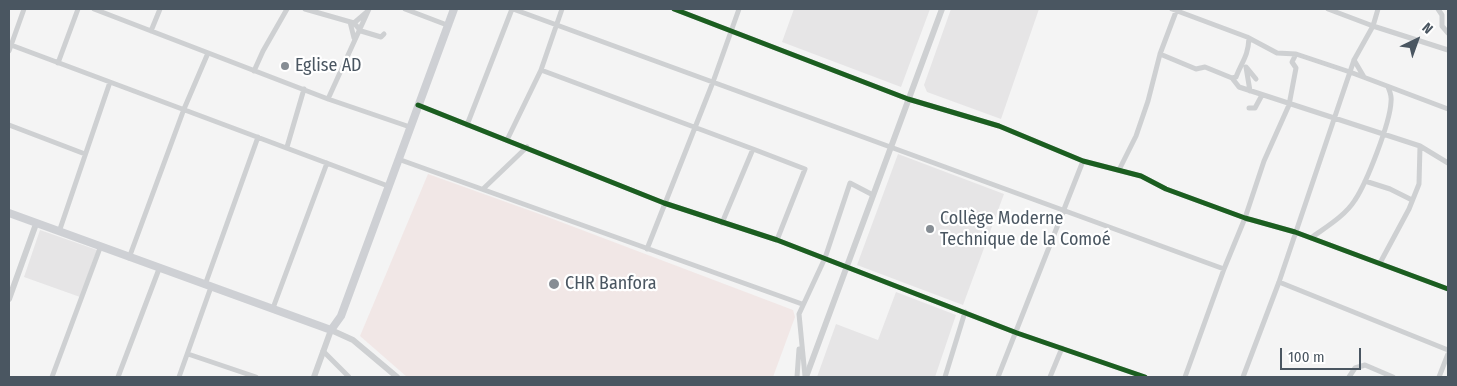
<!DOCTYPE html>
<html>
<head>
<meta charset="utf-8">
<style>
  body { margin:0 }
  #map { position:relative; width:1457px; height:386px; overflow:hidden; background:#f4f4f4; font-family:"Fira Sans Condensed",sans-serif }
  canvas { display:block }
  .frame { position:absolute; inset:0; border:10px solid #4a5661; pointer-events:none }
  .north { position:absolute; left:1392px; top:15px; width:50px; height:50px; -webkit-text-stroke:4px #fff; paint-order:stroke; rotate:42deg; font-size:14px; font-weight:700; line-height:20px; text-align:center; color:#4a5661 }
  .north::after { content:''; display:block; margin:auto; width:18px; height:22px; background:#4a5661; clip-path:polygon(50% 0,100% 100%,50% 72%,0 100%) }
  .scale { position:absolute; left:1280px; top:348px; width:81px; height:22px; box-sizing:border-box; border:2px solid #4a5661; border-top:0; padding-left:6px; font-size:15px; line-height:18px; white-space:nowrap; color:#4a5661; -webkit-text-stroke:4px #fff; paint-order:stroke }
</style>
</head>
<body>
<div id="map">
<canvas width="1457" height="386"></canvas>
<div class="frame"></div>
<div class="north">N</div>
<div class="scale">100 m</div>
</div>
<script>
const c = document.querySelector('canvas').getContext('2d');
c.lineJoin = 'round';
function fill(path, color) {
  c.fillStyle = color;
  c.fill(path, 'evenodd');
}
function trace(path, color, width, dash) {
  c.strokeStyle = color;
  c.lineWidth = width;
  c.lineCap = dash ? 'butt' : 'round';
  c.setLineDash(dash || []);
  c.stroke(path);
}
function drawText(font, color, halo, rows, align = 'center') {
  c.font = font + ' "Fira Sans Condensed",sans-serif';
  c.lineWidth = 4.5;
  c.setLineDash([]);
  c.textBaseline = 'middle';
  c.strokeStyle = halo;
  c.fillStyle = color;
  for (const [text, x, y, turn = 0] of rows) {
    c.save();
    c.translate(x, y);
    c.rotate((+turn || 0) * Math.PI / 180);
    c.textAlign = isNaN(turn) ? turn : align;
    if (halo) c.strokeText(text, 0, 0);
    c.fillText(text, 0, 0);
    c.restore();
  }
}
fill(new Path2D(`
  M794 9H930L901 87 782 42Z
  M951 9H1039L1001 119 927 92 924 85Z
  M898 154 1004 194 963 305 857 265Z
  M40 230 97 250 80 297 24 277Z
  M896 292 956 315 935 377H817L836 324 878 340Z`), '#e6e5e6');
fill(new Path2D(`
  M428 174 545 216 793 310 795 317 773 377H407L360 336Z`), '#f1e7e6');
trace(new Path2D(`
  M94 9 328 99 410 127
  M305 9 354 23 361 31 381 37 384 34
  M405 9 447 25
  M513 9 1224 269
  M674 9 908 99 999 126 1083 161 1141 176 1166 189 1245 218 1295 232 1448 289
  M1172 9 1247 37 1277 53 1296 54 1350 72 1448 109
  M1328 9 1373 26 1448 50
  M1438 9 1442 15V26L1448 33
  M350 22 354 38
  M354 23 368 11
  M151 31 160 9
  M11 45 388 186
  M9 51 24 9
  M1160 54 1196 69 1205 67 1232 78 1239 87 1420 146 1448 163
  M1354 60 1364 77
  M58 63 78 9
  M1246 67 1250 91
  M1247 68 1256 79
  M541 70 753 149
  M254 71 263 51 287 9
  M1232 78 1236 77C1242 61 1248 57 1249 38
  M328 99 369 9
  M418 105 664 203 777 240 1017 333 1145 377
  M1249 108H1255L1262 95
  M9 125 85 154
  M467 125 512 9
  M507 140 541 70 562 9
  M287 147 304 89
  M398 159 802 304
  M1119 170 1136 136 1148 101 1160 54 1177 9
  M1365 181 1390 189 1412 200
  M483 189 527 147
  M722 223 753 149 805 169 777 240
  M59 232 110 82
  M1311 238C1326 227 1345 216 1355 200 1367 182 1390 123 1391 102 1392 96 1390 92 1388 87
  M647 249 713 82 739 9
  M129 258 184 109 208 53
  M1380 263 1409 209 1419 184 1420 146
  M1279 282 1448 350
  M205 285 258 137
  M273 308 327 163
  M323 351 349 377
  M188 354 256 377
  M805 376 799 314 825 258 850 183 873 195
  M52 377 100 248
  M118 377 159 269
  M179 377 211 287
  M797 377 799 349
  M945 377 965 312
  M998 377 1083 161
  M1050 377 1062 348
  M1185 377 1224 269 1245 218 1264 161 1289 105 1296 68 1292 62 1296 54
  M1243 377 1279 282 1354 60 1373 26 1378 9
  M1349 377 1355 368 1365 365 1393 377
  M1439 377 1448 354`), '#ced0d2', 5);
trace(new Path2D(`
  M9 299 36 224
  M314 377 331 330 353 340 397 377
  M806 377 942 9`), '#ced0d2', 6);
trace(new Path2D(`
  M9 213 331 330 341 316 454 9`), '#ced0d4', 8);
trace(new Path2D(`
  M674 9 908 99 999 126 1083 161 1141 176 1166 189 1245 218 1295 232 1448 289
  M418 105 664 203 777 240 1017 333 1145 377`), '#1b5e20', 5);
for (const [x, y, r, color] of [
  [285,66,5,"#868d94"],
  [930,229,5,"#868d94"],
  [554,284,6,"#868d94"]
]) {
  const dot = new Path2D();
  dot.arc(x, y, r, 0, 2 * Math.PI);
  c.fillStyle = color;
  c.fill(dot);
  trace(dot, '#fff', 2);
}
drawText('18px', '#4a5661', '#fff', [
  ["Eglise AD",295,66],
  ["Collège Moderne",940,219],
  ["Technique de la Comoé",940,240],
  ["CHR Banfora",565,284]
], 'left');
</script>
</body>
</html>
